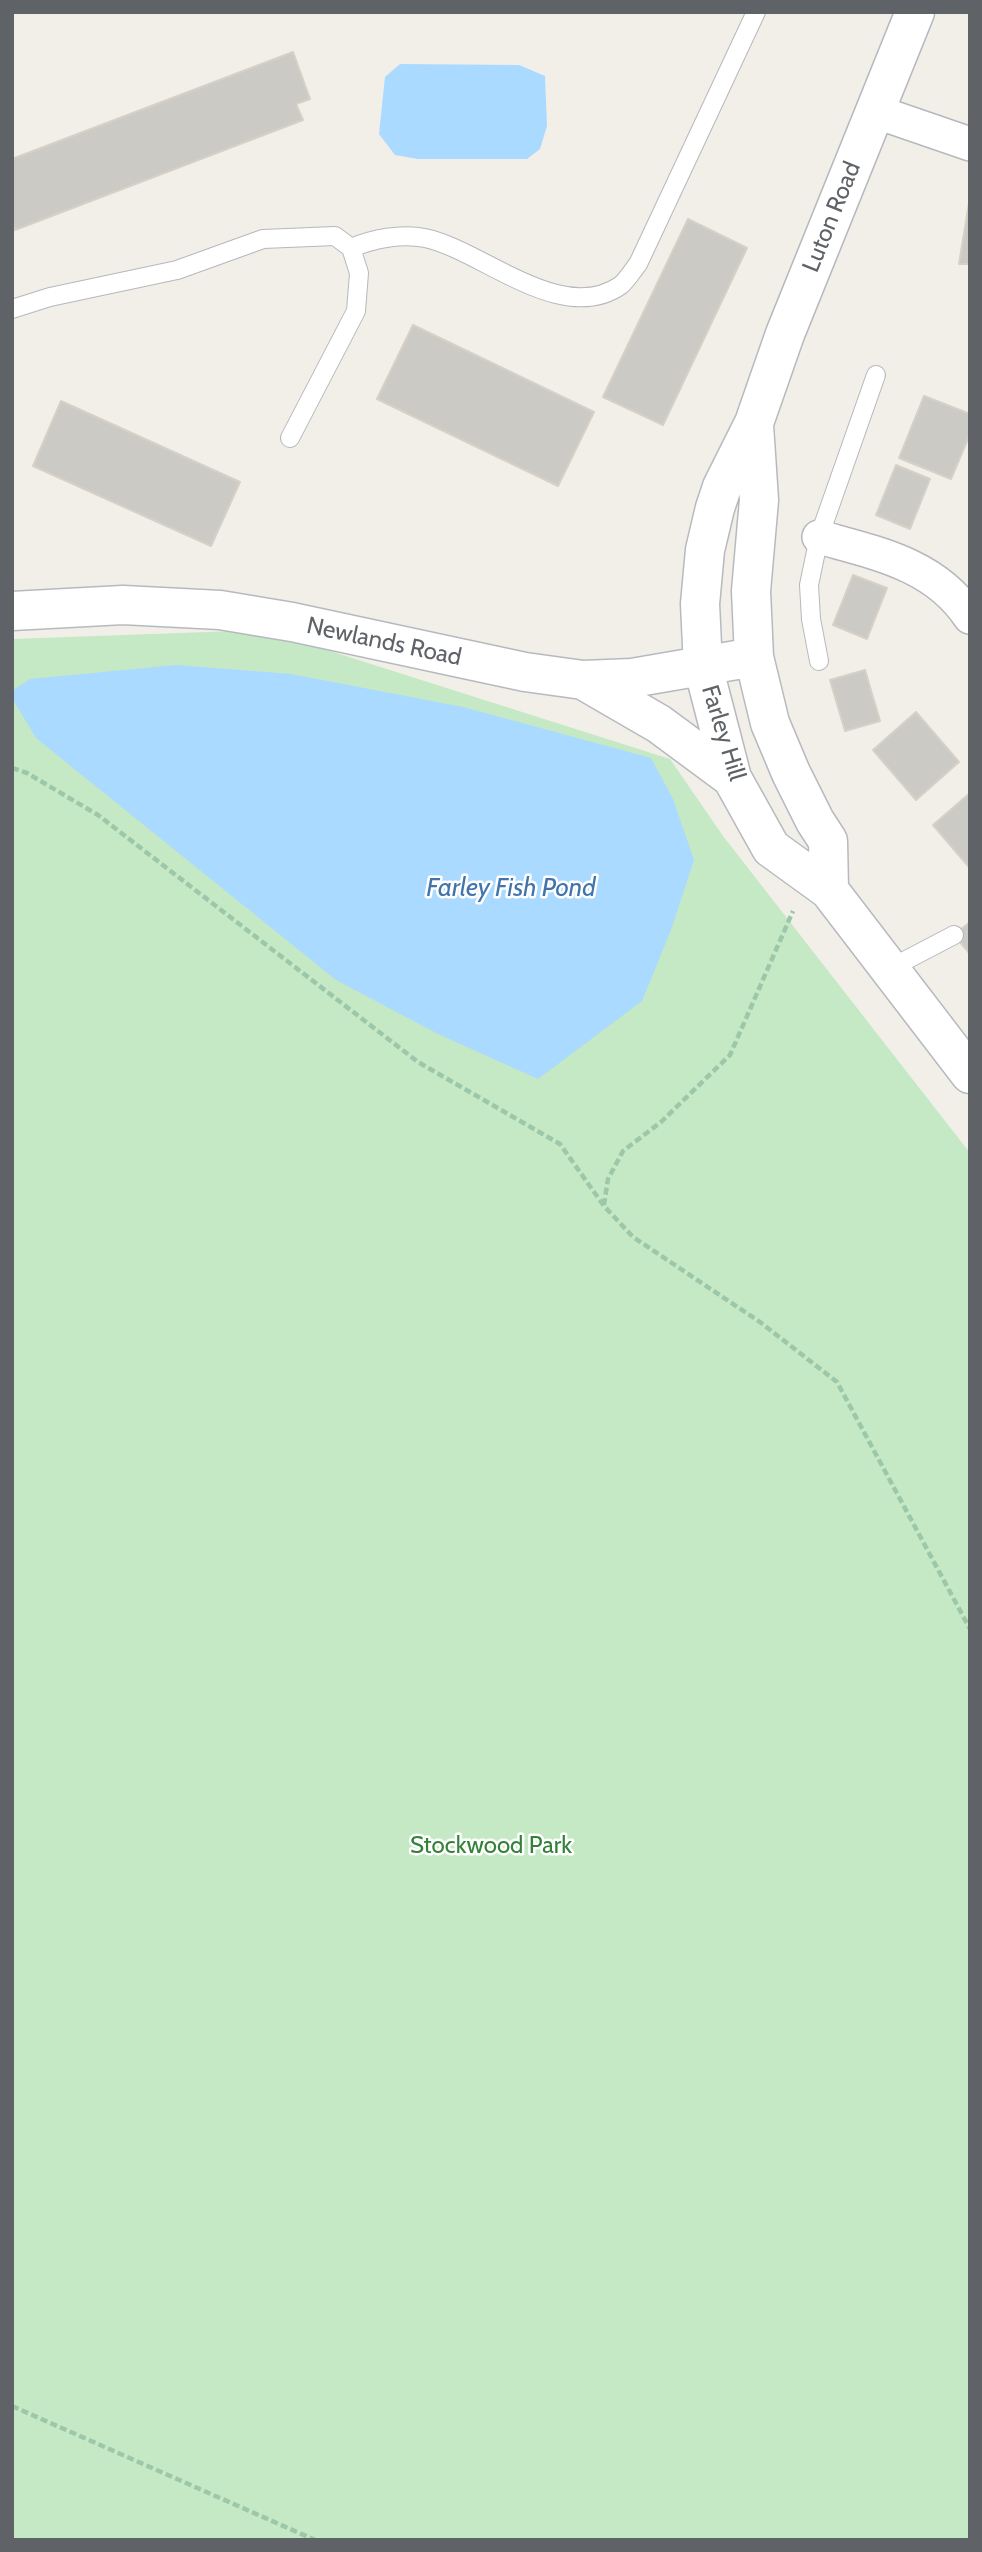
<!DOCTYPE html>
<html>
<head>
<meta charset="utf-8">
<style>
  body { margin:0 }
  #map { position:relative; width:982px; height:2552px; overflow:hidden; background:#f1efe8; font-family:Cabin,sans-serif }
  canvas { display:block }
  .frame { position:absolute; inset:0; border:14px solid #5f6368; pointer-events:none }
</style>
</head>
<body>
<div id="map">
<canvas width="982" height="2552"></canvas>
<div class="frame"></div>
</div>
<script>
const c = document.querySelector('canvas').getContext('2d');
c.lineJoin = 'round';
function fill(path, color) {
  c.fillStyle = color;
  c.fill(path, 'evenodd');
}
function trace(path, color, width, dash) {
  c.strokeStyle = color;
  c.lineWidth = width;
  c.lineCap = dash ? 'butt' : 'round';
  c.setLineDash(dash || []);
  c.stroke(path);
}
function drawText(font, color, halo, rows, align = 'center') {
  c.font = font + ' Cabin,sans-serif';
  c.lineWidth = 5;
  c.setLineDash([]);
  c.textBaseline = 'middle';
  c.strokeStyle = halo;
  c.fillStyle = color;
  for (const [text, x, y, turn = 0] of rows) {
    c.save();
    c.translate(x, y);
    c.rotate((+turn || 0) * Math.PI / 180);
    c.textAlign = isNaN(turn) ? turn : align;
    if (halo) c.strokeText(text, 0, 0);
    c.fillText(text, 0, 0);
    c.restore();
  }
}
fill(new Path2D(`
  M264 630 670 759 723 836 970 1153V2540H12V639Z`), '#c5e8c5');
fill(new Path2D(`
  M400 64 519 65 545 76 547 126 540 149 527 159H418L395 155 379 134 385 77Z
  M176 665 291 674 463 707 651 758 673 799 694 860 671 930 642 1001 538 1079 438 1034 336 980 36 738 12 698V691L30 679Z`), '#aadaff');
const building = new Path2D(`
  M293 52 310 99 296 104 303 120 15 230 12 222V159Z
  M970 197V264H959Z
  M688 219 747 248 663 425 603 397Z
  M413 325 594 412 558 486 377 399Z
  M924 396 970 414V434L951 479 899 458Z
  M61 401 240 482 211 546 33 466Z
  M896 465 930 479 910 529 876 515Z
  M853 575 887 588 867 639 833 625Z
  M865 670 880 721 845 731 830 680Z
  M916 712 959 762 916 800 873 750Z
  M970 793V864L968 866 933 825Z
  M970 922V954L954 935Z`);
fill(building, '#cccac5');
trace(building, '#d6d1c6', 2);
const lane = new Path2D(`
  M351 248C373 239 401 233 425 238 482 250 562 327 621 285 627 280 633 270 638 264L756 12
  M12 309 50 297 177 270 263 239 335 236 351 248 359 273 356 311 290 438
  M819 661 811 619 809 585 819 537 876 375
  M889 969 954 935`);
const street = new Path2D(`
  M874 111 970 144
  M819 537C876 553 935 564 970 617`);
const secondary = new Path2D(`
  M915 12 785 334 754 423 722 487 715 508 705 550 700 604 703 666 732 778 771 848 829 890 970 1074
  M754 425 759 500 751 591 754 657 770 723 791 773 815 821 828 841 829 890
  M12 611 123 605 220 610 292 622 525 672 583 680 632 678 754 657
  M583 680 659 724 732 778`);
trace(lane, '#b5b8bc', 20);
trace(street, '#b5b8bc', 36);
trace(secondary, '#b6babf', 41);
trace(new Path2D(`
  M12 768 27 773 98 815 418 1062 560 1144 604 1206 633 1237 760 1322 837 1382 970 1629
  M604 1205 608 1179 623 1151 661 1122 730 1055 793 911
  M12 2406 315 2540`), '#9cc7a9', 4.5, [7, 3.5]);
trace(lane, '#fff', 18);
trace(street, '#fff', 33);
trace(secondary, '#fff', 38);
drawText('24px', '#5f6368', '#fff', [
  ["Luton Road",832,217,-68],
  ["Newlands Road",384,642,12],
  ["Farley Hill",723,733,73]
]);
drawText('24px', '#348238', '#fff', [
  ["Stockwood Park",491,1846]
]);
drawText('italic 26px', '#4174aa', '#fff', [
  ["Farley Fish Pond",511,888]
]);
</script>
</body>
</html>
